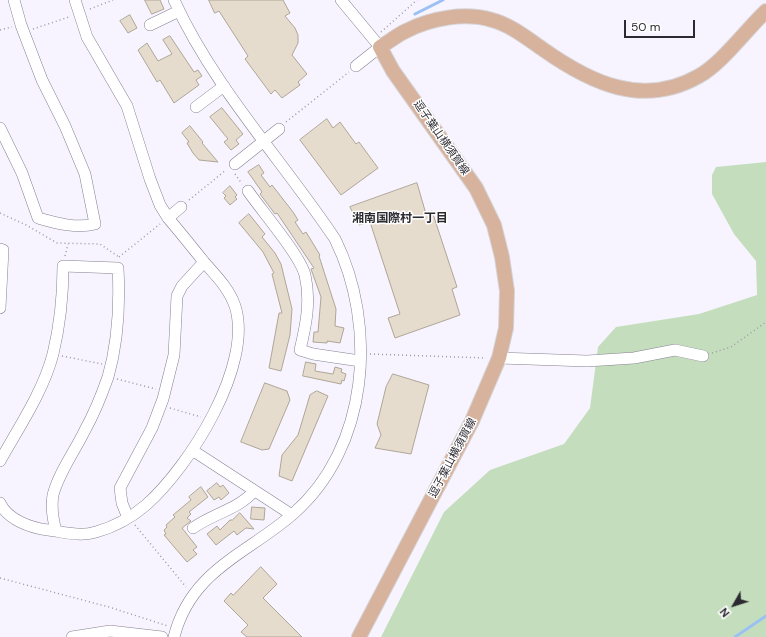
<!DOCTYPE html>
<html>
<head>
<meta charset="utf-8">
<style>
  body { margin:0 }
  #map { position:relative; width:766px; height:637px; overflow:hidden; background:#f7f4ff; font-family:"DM Sans",sans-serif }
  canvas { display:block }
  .north { position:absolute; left:714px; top:585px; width:40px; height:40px; -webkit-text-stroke:3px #fff; paint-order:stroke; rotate:231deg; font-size:11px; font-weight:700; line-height:16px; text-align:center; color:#2c2a31 }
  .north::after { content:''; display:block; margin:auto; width:14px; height:18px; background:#2c2a31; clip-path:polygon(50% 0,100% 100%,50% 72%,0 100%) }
  .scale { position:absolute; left:624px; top:20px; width:71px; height:18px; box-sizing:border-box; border:2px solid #2c2a31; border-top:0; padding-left:5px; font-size:12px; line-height:14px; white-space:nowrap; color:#2c2a31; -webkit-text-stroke:3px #fff; paint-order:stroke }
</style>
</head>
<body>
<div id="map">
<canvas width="766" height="637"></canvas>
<div class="north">N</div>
<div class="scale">50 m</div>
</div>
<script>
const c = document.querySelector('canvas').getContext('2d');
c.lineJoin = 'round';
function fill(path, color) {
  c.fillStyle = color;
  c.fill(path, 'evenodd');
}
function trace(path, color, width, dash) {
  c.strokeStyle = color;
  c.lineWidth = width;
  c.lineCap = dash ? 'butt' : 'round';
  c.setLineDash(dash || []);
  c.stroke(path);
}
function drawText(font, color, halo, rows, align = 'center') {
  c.font = font + ' "DM Sans","Noto Sans JP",sans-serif';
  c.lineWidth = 3;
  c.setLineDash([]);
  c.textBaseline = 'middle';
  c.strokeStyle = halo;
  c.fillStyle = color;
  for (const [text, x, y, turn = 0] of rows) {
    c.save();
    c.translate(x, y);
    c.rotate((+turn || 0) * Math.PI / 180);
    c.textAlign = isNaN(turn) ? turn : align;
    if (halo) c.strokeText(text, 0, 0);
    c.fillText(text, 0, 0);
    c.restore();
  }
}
fill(new Path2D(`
  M766 162V637H381L444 512 490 470 564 444 590 408 598 347 616 327 699 314 757 295 756 261 734 234 712 194V175L716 167Z`), '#c4debd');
trace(new Path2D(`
  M415 14 443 0
  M735 637 766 616`), '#9bc1f4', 3);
const building = new Path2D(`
  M145 0H160L164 9 152 14Z
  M209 0H283L290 13 285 16 295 28 298 35V43L292 55 307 74 298 82 300 85 282 98 275 90 271 94 245 59 248 56 219 11 215 13Z
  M130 15 137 28 128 33 120 21Z
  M170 36 194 72 198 70 202 76 196 80 199 85 174 103 160 80 157 82 138 50 147 43 158 61 172 54 163 40Z
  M222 108 243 134 236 140 239 144 231 150 224 142 228 139 210 117Z
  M327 119 333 128 340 122 356 144 359 142 378 168 341 195 300 140Z
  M190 126 203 142 202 143 218 162 199 160 193 153 187 143 189 142 182 133Z
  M259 165 264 173 261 175 270 187 272 185 293 212 298 220 295 222 303 234 306 232 320 255 319 256 336 309 335 326 344 328 340 343 327 341V343L313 342 314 332H318L321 297 311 269 314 268 277 213 275 214 260 194 262 192 248 172Z
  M417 183 426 214 432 211 457 287 452 289 460 315 395 338 388 318 400 314 370 222 359 225 350 207Z
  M230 186 237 195 235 197 237 199 230 205 224 198 226 196 223 193Z
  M249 214 265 234 262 237 275 253 281 264 292 309 290 335 281 371 269 368 279 313H282L272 274 274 273 263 252 239 223Z
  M306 362 316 364 315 371 333 374 335 367 342 369 341 372 346 374 344 381 342 380 341 384 303 376Z
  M393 374 429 385 411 454 375 448 381 435 377 424 386 387Z
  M265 383 287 391 290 400 269 449 262 450 241 442Z
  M317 391 328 396 292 481 279 476 282 455 298 435 310 395Z
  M217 483 220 487 223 485 229 493 221 500 219 497 214 500 207 491Z
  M201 487 208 497 189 512 191 514 187 518 191 521 182 528 197 547 193 550 197 554 187 562 164 535 166 534 164 530 167 527 166 525 175 517 173 515 191 500 189 497Z
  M252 507 265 508 264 520 251 519Z
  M240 513 254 529 246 528 237 535 234 531 216 545 207 534 217 526 220 530 230 520H232Z
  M261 567 277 584 263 598 302 637H247L241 632 248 625 224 601 231 593 233 595Z`);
fill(building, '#e6dccd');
trace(building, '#aea597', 1);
const minor = new Path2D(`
  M174 0C213 86 282 160 335 239 378 326 369 448 293 514 247 554 191 570 174 637
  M341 0 380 47 356 66
  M150 25 179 11
  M196 107 224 86
  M0 128 22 173 38 218C56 223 76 229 95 224L85 174 65 126 42 80 21 25 14 0
  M235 164 279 129
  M248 191C261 210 300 255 305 275 311 301 306 325 300 350L313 354 360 361
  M168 218 181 207
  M0 249 3 250 0 308
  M499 358 587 361 634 358 675 350 703 356
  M192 450 292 515
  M0 461C19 427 43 392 53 354 60 325 63 295 63 266L118 268C120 304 118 342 108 377 102 394 94 414 85 430 75 451 59 472 53 495 51 507 53 520 56 531
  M0 503C8 520 31 528 48 530 64 532 80 537 96 532 114 527 132 517 146 505 189 467 254 365 235 306 229 288 216 276 204 262 192 247 180 232 168 218L160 205 150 179 127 106 87 37 75 0
  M128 518 122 503 120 488 152 428 163 399 174 355 177 296 182 286 204 262
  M193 528C212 514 239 509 254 491
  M72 637 110 631 162 637`);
const major = new Path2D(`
  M359 637 472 421 499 358 506 328 507 291 502 257 494 225 476 188 393 71 380 47C389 42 397 35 406 31 431 18 465 12 492 20 511 25 528 39 544 50 591 83 643 108 699 76 722 63 746 30 766 11`);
trace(minor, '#868191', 12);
trace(major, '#d5d4d6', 16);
trace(new Path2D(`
  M90 9 113 0
  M33 29 69 17
  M0 30 12 27
  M381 32 417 0
  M286 122 349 72
  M235 174 242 184
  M189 200 226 170
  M0 213 26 225 57 243 100 244 119 257
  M65 256 68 244
  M119 257 160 224
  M712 353 731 347 766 322
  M370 354 486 358
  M62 356 102 364
  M117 379 156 389
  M170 408 201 417
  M135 525 186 587
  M0 578 109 607 168 626`), '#9c99a3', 1.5, [1, 3]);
trace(minor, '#fff', 11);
trace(major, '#d7b29d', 14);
drawText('11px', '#2c2a31', '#fff', [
  ["逗子葉山横須賀線",441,138,55],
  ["逗子葉山横須賀線",453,458,-62]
]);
drawText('bold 12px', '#2c2a31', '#fff', [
  ["湘南国際村一丁目",400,219]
]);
</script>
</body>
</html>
